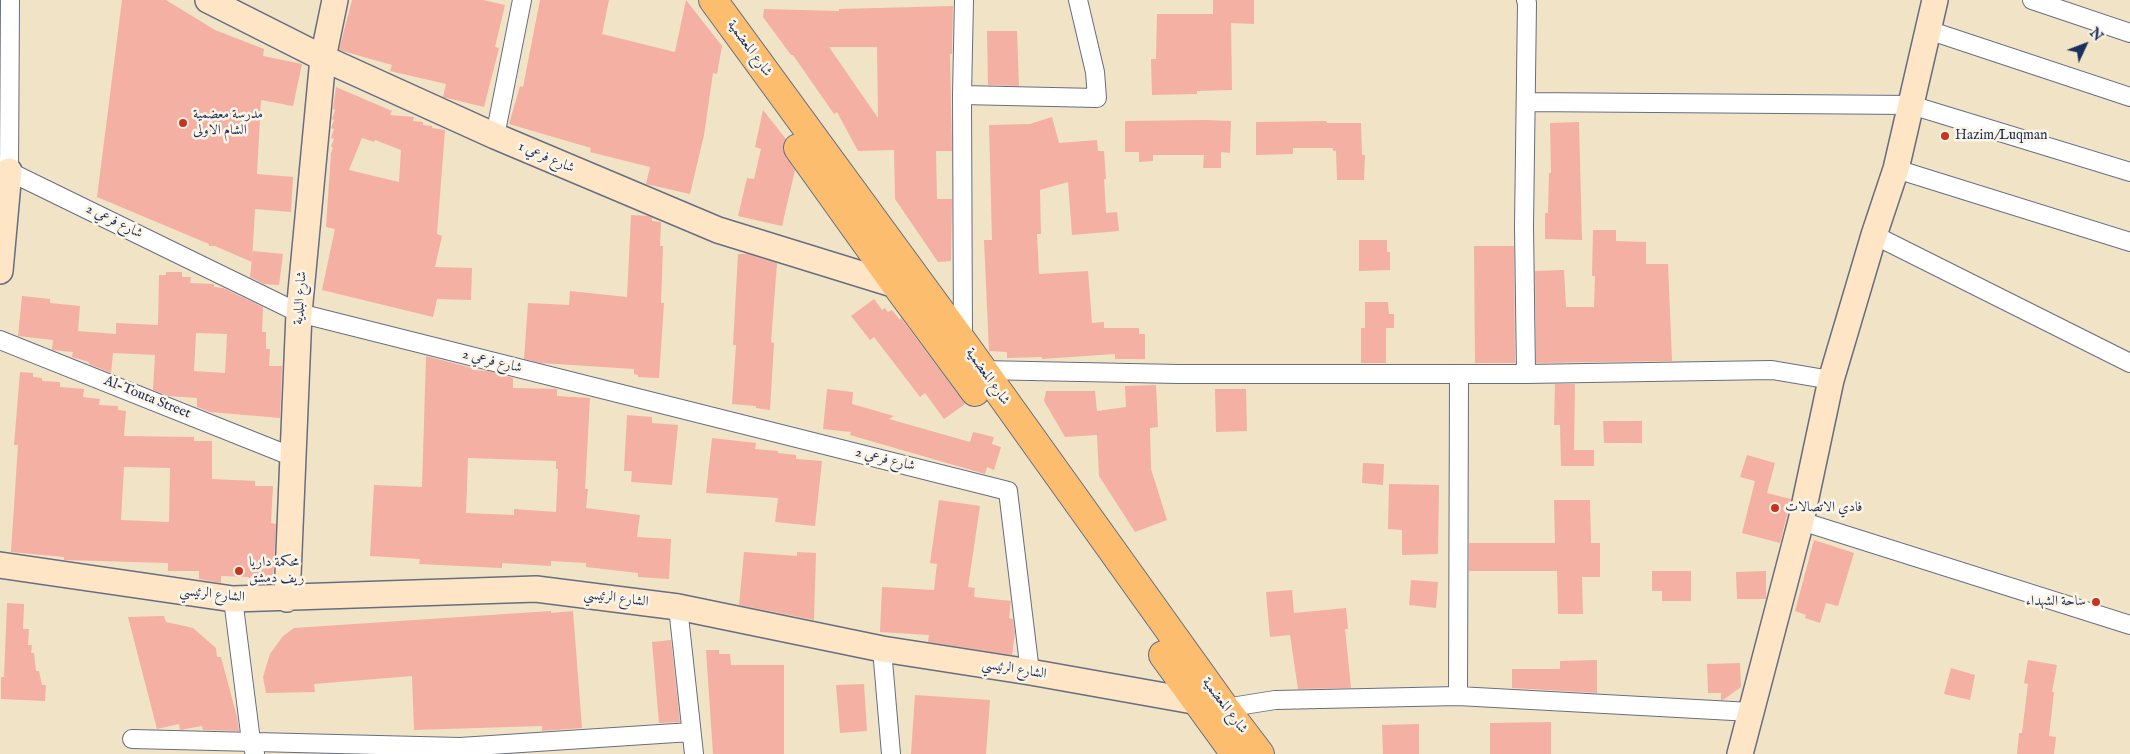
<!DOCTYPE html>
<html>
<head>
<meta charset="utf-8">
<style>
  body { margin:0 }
  #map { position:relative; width:2130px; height:754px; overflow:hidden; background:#f1e3c6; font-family:"IM FELL English",serif }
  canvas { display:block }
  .north { position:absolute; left:2060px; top:20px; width:50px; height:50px; -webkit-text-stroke:4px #fcf5e5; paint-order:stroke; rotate:47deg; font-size:14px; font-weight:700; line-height:20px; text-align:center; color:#1b2f5e }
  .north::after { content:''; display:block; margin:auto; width:18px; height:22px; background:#1b2f5e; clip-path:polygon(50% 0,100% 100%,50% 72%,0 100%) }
</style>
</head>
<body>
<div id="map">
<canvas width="2130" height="754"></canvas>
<div class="north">N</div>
</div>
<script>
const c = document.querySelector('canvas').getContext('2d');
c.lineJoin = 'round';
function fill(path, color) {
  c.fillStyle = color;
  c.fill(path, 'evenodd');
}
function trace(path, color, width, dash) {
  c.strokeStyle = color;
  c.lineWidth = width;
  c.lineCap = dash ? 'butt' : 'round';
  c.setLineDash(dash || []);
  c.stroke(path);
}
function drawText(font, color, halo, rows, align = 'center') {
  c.font = font + ' "IM FELL English",Amiri,serif';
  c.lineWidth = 5;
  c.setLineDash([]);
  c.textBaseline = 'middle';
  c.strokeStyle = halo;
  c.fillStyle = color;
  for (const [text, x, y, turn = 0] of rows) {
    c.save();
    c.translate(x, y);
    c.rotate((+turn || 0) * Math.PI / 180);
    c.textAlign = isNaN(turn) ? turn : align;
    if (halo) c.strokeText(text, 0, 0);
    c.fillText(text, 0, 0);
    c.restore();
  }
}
fill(new Path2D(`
  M122 0H166L215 30 264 49 263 56 302 64 293 106 261 100 257 174 293 177 291 212 255 209 252 262 215 246H209V244L97 197Z
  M352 0H483L505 5 495 47 499 48 484 107 443 97 446 84 390 71 392 65 339 50Z
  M540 0H609L602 34 675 52 686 0 722 46 717 74 713 73 704 135 690 194 646 184 650 167 590 152 591 148 509 124 520 86 523 87Z
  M1213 0H1254V24L1231 23 1232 90 1197 91V94L1152 95 1151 59H1156L1157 14H1213Z
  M953 6 952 54H950L952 151H936L937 199H952L951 261 938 262 895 199 894 150 858 151 837 112 834 114 793 55H791L763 17 764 9 839 11V9ZM829 47H877L878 118Z
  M987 31H1017L1019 86 988 85Z
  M336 87 392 111 390 115 414 117 413 121 423 122V125L432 126V128L445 130 437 234 442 236 435 267 472 268 471 300 437 299 433 317 322 290 335 229 326 227 331 153 333 148 331 146 334 139 331 138 334 129 331 128 334 120 332 119 335 110 333 109ZM362 138 374 142 375 140 401 150 399 182 349 170Z
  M763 110 786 139 783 150 795 170 782 226 738 216 747 178 754 179 761 149 755 147Z
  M1052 117 1059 143 1097 140 1098 151H1104L1106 179H1104L1106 213 1117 212 1119 231 1072 235 1068 182 1040 190 1041 234H1037L1039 274 1088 271 1092 323 1104 322V328H1139V334H1145V359H1115V354L1042 359V357L1007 358V352L989 351 984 240H992L989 125 1030 124Z
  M1205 120 1231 121 1230 153 1221 152V168H1203L1204 155H1153V161L1139 162V152H1125V121Z
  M1326 121 1327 123H1361L1362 155H1365L1364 180H1337L1336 151H1333V148H1293V154L1256 155V122Z
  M1579 122 1582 240 1545 239V213H1548L1549 173H1551L1550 123Z
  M631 215 649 216 652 218V221L661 222 660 246H663L661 303H664L659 378 638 377V375L634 374V369L540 363 524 359 528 303 569 305 570 291 627 297Z
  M1593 230H1616V241L1646 242V264H1668L1672 361 1536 363 1535 271 1564 270 1566 307H1594L1595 276H1592Z
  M1359 240H1387V252H1390V270L1359 271Z
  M1474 246H1514L1515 363H1475Z
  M253 251 283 254 279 285 264 284 250 277Z
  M738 254H748L777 263 771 342 774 343 770 410 756 408V406L732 404 736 345H733Z
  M166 272H182V277H191L190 283 214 284V287L223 288 263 307 262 332H266V349H270L269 366H282L280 418 210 412 197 407V398L169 396 153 390 155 355 113 353 111 373 89 364V362L72 357 73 352 52 350 53 340 18 336 22 296 50 299V303L80 306 78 331 116 334V323L158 325 159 275H166ZM196 333 227 334 225 373 194 371Z
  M874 299 882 310 885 308 888 312 892 310 900 320 901 318 965 404 944 419 925 393 920 397 874 337 870 340 851 316Z
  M1365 302H1388L1389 314H1394V328H1386V363H1361V328H1365Z
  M426 356 472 368V370L488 371 513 378V388L557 389V396L590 398 585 489H588L586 508 640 515 637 537 671 539 669 579 638 577V573L586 567V563L551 561V566L502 563V568L419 564 420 559 370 556 374 485 422 487ZM468 458 556 461V469H558L556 512 514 509V515L466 513Z
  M20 372 33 373V377L42 378V381L60 382V387L84 389 83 397 100 399 99 405 118 406V410L126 411 124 436 194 437V441H212V479L255 481V486H273L271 523 276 524 273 580 249 579V577L221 576V583L199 579V571H168V563L64 560V557L11 552 18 445H14ZM124 467 170 468 169 522 121 520Z
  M1555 384H1575L1574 450H1594V466H1561L1560 425H1554Z
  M1156 385 1158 427 1150 428 1151 469 1167 520 1135 532 1099 476 1097 435 1065 437 1044 401 1046 391H1095L1097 411 1126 407 1125 386Z
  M827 389 853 392 852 404 894 416 889 419 970 442 973 432 994 437 992 444 1001 447 994 470 987 467 985 474 850 435 851 432 823 429Z
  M1215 389H1246L1247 431 1216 432Z
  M627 415 652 417V423L678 425 672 485 631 482 632 471H624Z
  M1603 421H1642V443H1604Z
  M712 438 756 443 755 449 778 451V453L796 455V459L822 461 815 526 775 522 778 498 706 493Z
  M1747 455 1775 463 1767 493 1791 499 1780 543 1742 533 1755 481 1740 477Z
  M1363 463 1384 464 1383 485 1362 483Z
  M1389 484 1439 485 1438 554 1402 555V530L1388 529Z
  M939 500 980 506 968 587 975 588 974 597 1011 601 1009 618 1013 619 1015 633 1012 655 928 642 929 635 880 632 882 587 934 590 937 564 930 563Z
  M1554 500H1590L1591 543H1600V577H1582L1583 614H1558L1557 571H1469V543H1555Z
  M1814 540 1854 553 1838 606 1826 603 1820 623 1805 618 1806 615 1795 611Z
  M744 552 797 556V552L816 553 814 620 739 605Z
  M1652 571H1691V601H1662V591H1652Z
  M1766 571V599H1737L1736 572Z
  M1411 580 1438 582 1436 608 1409 605Z
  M1292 590 1294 613 1346 608 1348 629H1345L1351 688 1298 689 1290 635 1270 637 1266 592Z
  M7 603 24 604 23 629H29L28 645H32L31 653H34L36 671H39L42 685H46L45 701 1 699V677H4Z
  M551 611V613L573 611 582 728 542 731V726L414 730 412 676 314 684 315 692 266 693 263 677 270 654 283 636 294 628Z
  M164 616 166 622 193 628 216 648 217 657H221L237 717 239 731 203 730 202 726 180 730 179 724 157 729 128 617Z
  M671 640 680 722 659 723 652 642Z
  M706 650H719V654H730L731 665H784V754H713Z
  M1597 660V693L1512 688V669H1560V661Z
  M2028 660 2057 665 2052 692H2054L2049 736 2056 737 2054 754H2017L2019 733H2022L2028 684 2024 683Z
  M1740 663 1741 687 1723 700H1721V693H1708L1707 664Z
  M1951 668 1975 675 1970 700 1944 694Z
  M864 684 867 731 840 733 836 685Z
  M915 695 990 700 986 754H911Z
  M1551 722V754H1490V723Z
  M1419 724V754H1383L1382 725Z`), '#f4b0a3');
const street = new Path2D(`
  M1526 0 1527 3 1524 226 1526 374
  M2032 0 2130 33
  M1928 30 2130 97
  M962 95 1097 98 1095 72 1078 0
  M1526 102 1911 105 2130 172
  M495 136 522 0
  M0 167 299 313 1008 491 1030 672
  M1896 169 2130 242
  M9 171 10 0
  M1874 235 2130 363
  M0 340 293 457
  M963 342 962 95 964 0
  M981 370 1179 374H1526L1772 370 1831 380
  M1801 521 2130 625
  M233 599 251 741 255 754
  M678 607 694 754
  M882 649 891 754
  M1458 696 1459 374
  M1225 708 1275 700 1458 696 1751 712
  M132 739 460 747 691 732`);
const secondary = new Path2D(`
  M208 0 323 58 495 136 718 230 896 285
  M0 271 9 171
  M0 565 233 599 536 589 678 607 882 649 1030 672 1210 704
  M287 599 299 313 323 58 335 0
  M1740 754 1801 521 1831 380 1874 235 1896 169 1935 0`);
const primary = new Path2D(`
  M713 0 963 342 1225 708 1260 754
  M798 148 896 285 975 392
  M1163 655 1235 754`);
trace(street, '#666e82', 20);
trace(secondary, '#666e82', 28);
trace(primary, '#666e82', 30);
trace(street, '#fff', 18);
trace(secondary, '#fee5c5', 25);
trace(primary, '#fcbd6f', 28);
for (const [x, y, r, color] of [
  [183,123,5,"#c8321e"],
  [1945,136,5,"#c8321e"],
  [1775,508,5,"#c8321e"],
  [239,571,5,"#c8321e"],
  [2096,602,5,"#c8321e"]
]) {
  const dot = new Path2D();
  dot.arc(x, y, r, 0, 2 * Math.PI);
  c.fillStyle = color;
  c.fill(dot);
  trace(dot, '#fcf5e5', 2);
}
drawText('14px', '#1b2f5e', '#fcf5e5', [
  ["شارع المعضمية",749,49,54],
  ["شارع فرعي 1",546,158,23],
  ["شارع فرعي 2",114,222,26],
  ["شارع البلدية",301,298,-86],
  ["شارع فرعي 2",492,362,14],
  ["شارع المعضمية",987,377,55],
  ["Al-Touta Street",147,398,22],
  ["شارع فرعي 2",885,460,14],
  ["الشارع الرئيسي",212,595,6],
  ["الشارع الرئيسي",616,599,7],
  ["الشارع الرئيسي",1014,670,9],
  ["شارع المعضمية",1224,706,53]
]);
drawText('14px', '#1b2f5e', '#fcf5e5', [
  ["مدرسة معضمية",193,115],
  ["الشام الاولى",193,131],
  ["Hazim/Luqman",1955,136],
  ["فادي الاتصالات",1785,508],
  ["محكمة داريا",249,563],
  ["ريف دمشق",249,579],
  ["ساحة الشهداء",2086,602,"right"]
], 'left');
</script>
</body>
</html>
